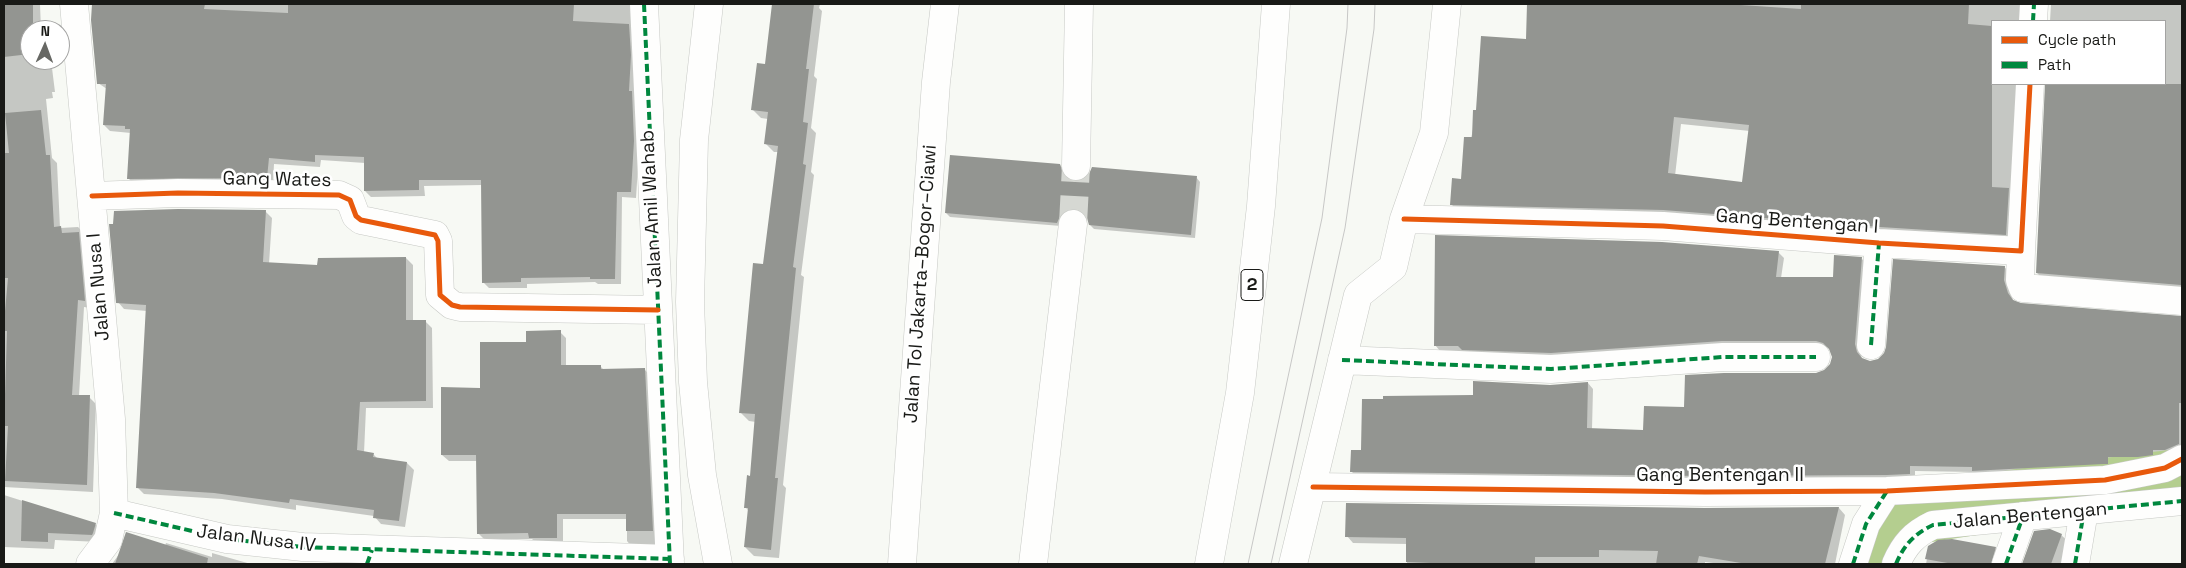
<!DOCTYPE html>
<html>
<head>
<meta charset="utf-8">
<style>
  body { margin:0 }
  #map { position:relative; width:2186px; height:568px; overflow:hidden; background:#f7f9f4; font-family:"Space Grotesk",sans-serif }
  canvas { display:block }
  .frame { position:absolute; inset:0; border:5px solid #191a17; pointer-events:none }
  .legend { position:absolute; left:1991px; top:20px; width:175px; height:65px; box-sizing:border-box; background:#fff; border:1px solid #a3a3a2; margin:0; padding:6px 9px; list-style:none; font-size:15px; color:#191a17 }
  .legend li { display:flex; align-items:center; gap:10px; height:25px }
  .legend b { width:25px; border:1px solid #a3a3a2 }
  .north { position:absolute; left:20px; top:20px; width:50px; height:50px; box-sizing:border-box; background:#fff; border:1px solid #a3a3a2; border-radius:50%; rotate:2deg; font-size:14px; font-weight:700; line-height:20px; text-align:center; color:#191a17 }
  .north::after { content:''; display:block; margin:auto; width:18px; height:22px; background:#676864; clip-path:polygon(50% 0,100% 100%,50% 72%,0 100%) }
</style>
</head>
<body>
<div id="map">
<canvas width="2186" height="568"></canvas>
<div class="frame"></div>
<ul class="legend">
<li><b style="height:6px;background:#e8590c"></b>Cycle path</li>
<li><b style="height:6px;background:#00873e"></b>Path</li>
</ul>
<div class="north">N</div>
</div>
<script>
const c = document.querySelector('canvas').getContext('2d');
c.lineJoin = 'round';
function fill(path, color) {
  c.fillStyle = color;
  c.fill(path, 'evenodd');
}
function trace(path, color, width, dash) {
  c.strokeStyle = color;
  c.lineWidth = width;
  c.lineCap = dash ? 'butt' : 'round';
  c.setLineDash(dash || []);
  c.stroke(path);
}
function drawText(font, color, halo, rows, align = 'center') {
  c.font = font + ' "Space Grotesk",sans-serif';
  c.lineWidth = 5;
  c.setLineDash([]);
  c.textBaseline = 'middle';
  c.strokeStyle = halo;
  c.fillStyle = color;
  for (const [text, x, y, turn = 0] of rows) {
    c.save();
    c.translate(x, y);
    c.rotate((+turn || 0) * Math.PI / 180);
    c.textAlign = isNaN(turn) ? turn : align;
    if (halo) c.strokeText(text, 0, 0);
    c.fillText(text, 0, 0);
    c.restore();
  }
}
fill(new Path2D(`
  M4 4H40L41 30H30V60H51L55 92H52L53 98 46 99 52 158 57 163 60 228 78 227 85 234 91 308 84 307 79 396 89 397 96 404 93 492 4 487Z
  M93 4H637L640 134 636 198 622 197 621 284H598L595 282 527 284V288H489L483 282 482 185 424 186 425 196 371 197 365 191V163L321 160 320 167 274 164 273 184 135 185 129 179 131 133 110 131 104 125 107 89 98 83 92 20Z
  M774 4H820L819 8 822 11 814 76 817 79 811 128 816 133 811 172 814 175 801 275 804 277 783 485 786 488 779 558 754 556 745 547 749 511 745 507 751 477 756 422 749 421 740 412 764 266 778 152H774L765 143 768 119 761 118 753 110 766 65Z
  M1528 4H2027L2025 21H1992V84H2023L2013 241 1458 211 1451 204 1462 180 1477 111 1527 41ZM1681 124 1750 131 1743 183 1675 176Z
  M2051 4H2182V291L2044 280 2037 273 2047 84H2165V21H2050Z
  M1060 165 1064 170 1066 179 1075 183 1196 177 1200 182 1195 238 1094 229 1090 225 1087 215 1079 212 1072 213 1061 226 950 217 946 213Z
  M265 211 272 218 269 264 318 267 406 258 413 265V321H425L432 328 433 408H366L364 453 373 454 378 459 407 463 414 470 405 527 381 524 374 516 296 505V510L222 499 144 494 138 488 147 311 124 309 118 302Z
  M1778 252 1784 258 1781 278 1834 279 1862 259 1867 264 1860 351 1862 359 1869 362 1879 360 2004 267 2010 272 2009 286 2013 300 2021 305 2182 318V450L2171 455H2158V460L2144 462H2113V469L1978 476 1974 472 1915 471V479L1357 477 1351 471 1362 451 1474 396 1550 386 1588 383 1593 389 1592 429 1644 431 1685 408 1825 371 1831 365 1833 356 1830 348 1822 346 1557 358 1469 355 1465 351H1440L1435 345Z
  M560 332 566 338V367L600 366 604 370H645L651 376 659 548H633L627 541V519H563V543H536L532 539H484L478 533V461H449L442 455 482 389 527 343Z
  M4 495 95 524 102 531 100 542 55 540 54 549 4 547Z
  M1839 508 1845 515 1835 564H1721L1705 562V564H1407V544L1353 543 1347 536 1705 509Z
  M2035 532 2061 535 2069 542 2061 564H2024Z
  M166 543 212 557V553L251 564H112L122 550 165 546Z
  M1929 547 1995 548 2002 555 2000 564H1926Z`), '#0003');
trace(new Path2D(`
  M1878 564 1900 517 2022 498 2182 478`), '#b4ce8f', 59);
fill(new Path2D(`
  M4 4H33V29L39 30H30V54L4 57Z
  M92 4H205L204 9 288 13V4H574L573 21 629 24 631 55 629 91H632L634 141 631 192H617L615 279H590V277L521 278V282L482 283 481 180H419V190L364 191V157L315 155V162L269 158 267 178 127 179 130 129H125V126L103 125 106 84H97L91 20Z
  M772 4H814L806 69H809L803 122 808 123 803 164 806 165 793 267 796 268 775 478H778L771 550 744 547 748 508H744L747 475 750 476 755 414 739 413 753 263 763 264 778 146 764 144 768 112 751 110 757 63 765 64Z
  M1527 4H1726L1801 9V4H1969L1968 24 1992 26V187L2009 188 2006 235 1880 227 1663 210 1450 205 1452 178 1461 179 1464 137H1472L1473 110H1476L1481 36 1526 39ZM1674 117 1749 125 1742 182 1668 173Z
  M2045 84H2182L2181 285 2036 273Z
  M41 110 46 155H50L54 227 61 226 62 233 79 232 85 301 78 300 72 395H90L87 485 5 481 8 426H4L7 331H4V322L8 278H4V153H9L5 113Z
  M950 155 1060 164 1063 174 1068 179 1075 182 1084 179 1089 174 1092 167 1197 176 1191 235 1089 225 1087 218 1083 212 1074 208 1067 210 1061 214 1057 223 945 213Z
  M178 209 266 210 263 262 317 265 318 258 406 257V320H426V401L360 402 357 450 374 453 373 457 407 462 399 521 373 518 374 510 290 499 289 503 214 493 136 488 146 305 116 303 109 224H113L114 211Z
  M1435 235 1662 242 1779 251 1776 277H1833L1834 255 1862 257 1855 344 1857 352 1862 358 1870 361 1878 359 1884 353 1886 347 1893 259 2005 266 2004 280 2008 293 2013 300 2021 303 2182 316V403H2179V444L2165 450H2153V455L2138 457H2108V464H2103L1972 471V467L1910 466V474L1887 475 1705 476 1350 472 1351 450H1361L1362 399H1383V396L1473 395V381L1550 385 1588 382 1587 428 1643 430 1644 406 1684 407 1685 375 1724 373H1816L1824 370 1830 364 1832 357 1829 349 1823 343 1816 341H1722L1551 353 1462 350 1458 346H1434Z
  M561 330V365H601V369L645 368 653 531H626V514H557V538H529L528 533 477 534 476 455H441V387L480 388V342H526V331Z
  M22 500 96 523 93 533 92 535 48 533V542L21 541Z
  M1346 503 1705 508 1839 507 1825 564H1747L1699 556 1697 564H1656L1658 551 1599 550V557H1535V564H1455L1406 562V538L1345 537Z
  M2050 529 2062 534 2051 564H2022L2034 531Z
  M126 532 208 558 207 564H115Z
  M1952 539 1996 547 1991 564H1953L1925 559 1928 546 1938 540Z`), '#939591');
trace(new Path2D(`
  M1073 224 1076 166`), '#d6d8d3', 28, [28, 14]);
const street = new Path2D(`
  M74 4 111 419 114 513 108 540 90 564
  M644 4 670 564
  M2033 21 2034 4
  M92 196 178 193 339 195 350 200 356 216 361 220 435 235 438 241 440 295 452 305 460 307 658 310
  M1404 219 1663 226 1879 243 2021 251 2030 84
  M2021 251 2020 280 2023 288 2182 301
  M1871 345 1879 243
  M1342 360 1551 369 1723 357H1816
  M1313 487 1705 492 1887 491 2105 480 2165 468 2182 459
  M114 513 227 539 303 547 670 559
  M1293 564 1358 295 1393 267 1404 219 1434 133 1447 4
  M1853 564 1866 524 1887 491
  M1896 564C1904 545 1914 534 1933 525L2182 501
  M2006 564 2023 516
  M2075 564 2084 511`);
const highway = new Path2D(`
  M709 4 694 140 690 302 693 382 702 475 718 564
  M1076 166 1079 4
  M902 564 936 82 945 4
  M1033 564 1073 224
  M1209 564 1240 393 1261 206 1276 4`);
trace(street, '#c6c8c4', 29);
trace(highway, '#c6c8c4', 29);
trace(street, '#fefefd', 28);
trace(highway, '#fefefd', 28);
trace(new Path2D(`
  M1248 564 1322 218 1347 28 1348 4
  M1271 564 1345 228 1374 29 1375 4`), '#c7c7c6', 1);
trace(new Path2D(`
  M644 4 670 564
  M2033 21 2034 4
  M1871 345 1879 243
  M1342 360 1551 369 1723 357H1816
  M114 513 227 539 303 547 670 559
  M367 564 372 550
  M1853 564 1866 524 1887 491
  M1896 564C1904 545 1914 534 1933 525L2182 501
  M2006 564 2023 516
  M2075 564 2084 511`), '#00873e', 4, [8, 4]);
trace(new Path2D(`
  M92 196 178 193 339 195 350 200 356 216 361 220 435 235 438 241 440 295 452 305 460 307 658 310
  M1404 219 1663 226 1879 243 2021 251 2030 84
  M1313 487 1705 492 1887 491 2105 480 2165 468 2182 459`), '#e8590c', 5);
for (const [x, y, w] of [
  [1252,285,22]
]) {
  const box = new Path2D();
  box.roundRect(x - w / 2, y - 15.5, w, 31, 4);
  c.fillStyle = '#fff';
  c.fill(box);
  trace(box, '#191a17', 1);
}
drawText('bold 18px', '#191a17', null, [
  ["2",1252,285]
]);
drawText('19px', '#191a17', '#fff', [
  ["Gang Wates",277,180,1],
  ["Jalan Amil Wahab",652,209,-93],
  ["Gang Bentengan I",1797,222,4],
  ["Jalan Tol Jakarta–Bogor–Ciawi",921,284,-86],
  ["Jalan Nusa I",99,287,-95],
  ["Gang Bentengan II",1720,476],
  ["Jalan Bentengan",2030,516,-5],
  ["Jalan Nusa IV",256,539,7]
]);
</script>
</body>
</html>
